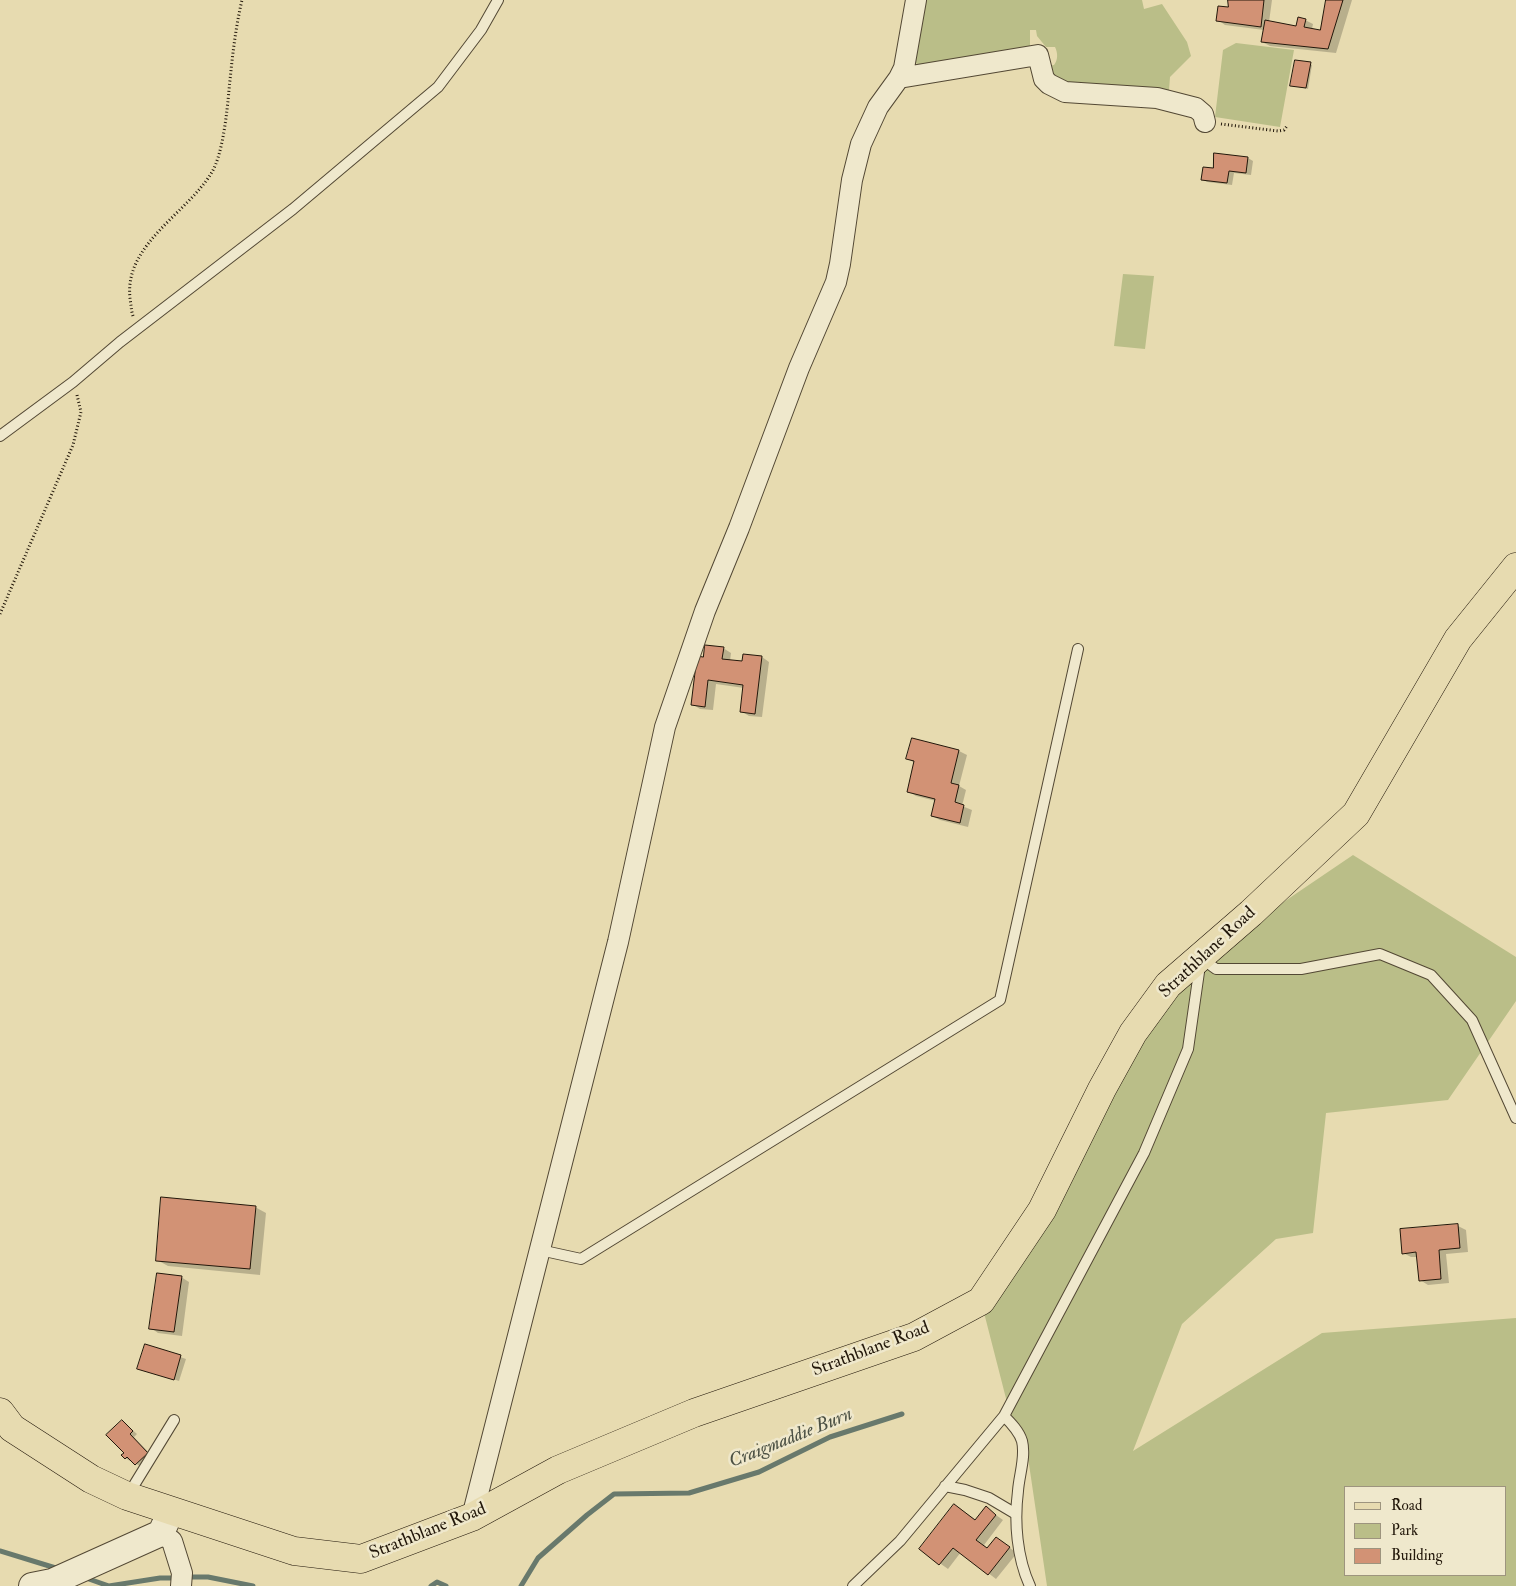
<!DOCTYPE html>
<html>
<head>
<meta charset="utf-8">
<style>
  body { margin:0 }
  #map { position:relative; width:1516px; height:1586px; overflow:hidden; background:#e7dbb0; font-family:"IM FELL Double Pica",serif }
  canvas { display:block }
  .legend { position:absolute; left:1344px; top:1486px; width:162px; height:90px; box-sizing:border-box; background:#efe8cc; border:1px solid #9d947e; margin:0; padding:6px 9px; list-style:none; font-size:15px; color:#22170a }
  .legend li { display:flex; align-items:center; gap:10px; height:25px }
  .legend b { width:25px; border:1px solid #9d947e }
</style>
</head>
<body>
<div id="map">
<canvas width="1516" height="1586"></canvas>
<ul class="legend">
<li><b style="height:6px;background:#e7dbb0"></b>Road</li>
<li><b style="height:14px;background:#babe88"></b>Park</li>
<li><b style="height:14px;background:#d29275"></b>Building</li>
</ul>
</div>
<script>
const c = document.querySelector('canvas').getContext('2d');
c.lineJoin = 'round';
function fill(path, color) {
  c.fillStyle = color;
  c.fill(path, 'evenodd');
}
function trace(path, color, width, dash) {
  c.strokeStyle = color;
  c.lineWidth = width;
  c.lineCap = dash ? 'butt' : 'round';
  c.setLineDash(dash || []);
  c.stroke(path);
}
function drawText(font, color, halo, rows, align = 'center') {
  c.font = font + ' "IM FELL Double Pica",serif';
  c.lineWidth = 5;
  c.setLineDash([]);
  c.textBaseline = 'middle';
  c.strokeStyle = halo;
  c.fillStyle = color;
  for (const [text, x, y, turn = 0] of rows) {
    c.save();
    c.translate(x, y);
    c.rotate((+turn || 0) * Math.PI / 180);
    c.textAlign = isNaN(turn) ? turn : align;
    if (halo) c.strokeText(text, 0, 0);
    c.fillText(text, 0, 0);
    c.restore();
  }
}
fill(new Path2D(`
  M922 0H1142L1144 9 1162 4 1187 42 1191 56 1170 77 1169 90 1063 82 1056 80 1046 66 1054 65C1058 60 1058 53 1055 47H1046L1037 36 1036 30H1030V48L924 66 915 63 913 58Z
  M1236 43 1294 50 1280 127 1215 117 1223 50Z
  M1123 274 1154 276 1145 349 1114 346Z
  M1353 855 1516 957V1001L1448 1100 1326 1113 1313 1233 1276 1239 1182 1324 1133 1451 1322 1333 1516 1318V1586H1047L1026 1444 1010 1414 981 1301 1102 1089 1201 958ZM1345 1487H1505V1575H1345Z`), '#babe88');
fill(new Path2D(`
  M1230 0H1272L1269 22 1297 28 1305 20 1313 24 1312 29 1321 31 1328 0H1352L1336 53 1270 46 1262 42 1264 30 1225 25 1218 20 1229 9Z
  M1310 64 1312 65 1308 89 1294 86Z
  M1215 154 1248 158 1253 161 1251 175 1234 173 1232 185 1207 182 1202 179 1214 169Z
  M723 648 731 653 730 661 743 663 762 657 769 662 762 717 749 716 741 711 744 688 716 684 713 710 700 709 692 704 704 659Z
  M959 751 967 755 959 786 966 790 962 806 972 810 968 827 940 820 932 816 936 801 916 796 908 791 915 763 908 759Z
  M255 1207 266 1213 260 1275 168 1266 157 1260Z
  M1458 1226 1466 1230 1468 1252 1446 1254 1449 1283 1428 1285 1420 1280 1418 1257H1411L1403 1253Z
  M181 1277 189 1282 182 1336 158 1333 151 1328Z
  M145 1345 186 1359 179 1381 139 1368Z
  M122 1421 137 1434 134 1437 152 1456 141 1467 131 1460 130 1461 125 1458Z
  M955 1505 976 1520 986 1508 1003 1520 984 1545 988 1549 996 1538 1017 1553 996 1579 961 1552 948 1569 920 1549Z`), '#0003');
trace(new Path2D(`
  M0 1551 59 1569
  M187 1577H208L253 1586
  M86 1578 109 1586 160 1578H178
  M431 1586 437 1582 446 1586
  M521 1586 538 1558 587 1515 614 1494 689 1493 759 1472 830 1437 902 1414`), '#68796c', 5);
const building = new Path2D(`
  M1228 0H1264L1261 27 1216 21 1218 6 1228 7Z
  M1326 0H1343L1328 49 1261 42 1265 20 1296 26 1298 17 1306 19 1304 27 1320 30Z
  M1295 60 1311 62 1306 88 1290 86Z
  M1214 153 1248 157 1246 173 1229 171 1227 183 1201 180 1203 167 1213 168Z
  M705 645 724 647 722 659 742 661 743 654 762 656 755 714 740 712 743 685 708 680 705 707 691 705 697 656 703 657Z
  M912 738 959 750 951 783 959 785 955 802 964 805 960 823 931 816 935 799 907 792 914 761 906 759Z
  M161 1197 256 1206 250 1269 156 1261Z
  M1458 1224 1460 1248 1439 1250 1441 1279 1419 1281 1416 1252 1402 1254 1400 1229Z
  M157 1273 182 1276 174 1332 149 1329Z
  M145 1344 181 1355 174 1380 137 1369Z
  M122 1420 133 1431 130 1434 148 1453 135 1465 127 1457 125 1459 121 1455 124 1453 106 1435Z
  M954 1504 975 1520 986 1506 996 1515 976 1540 987 1548 996 1537 1010 1547 988 1575 953 1548 939 1565 919 1549Z`);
fill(building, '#d29275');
trace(building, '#22170a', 1);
const service = new Path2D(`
  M0 436 73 382 120 342 293 209 438 87 481 30 498 0
  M540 1250 581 1259 1000 1000 1078 649
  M1004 1416C1011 1423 1019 1431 1022 1441 1026 1457 1019 1475 1018 1491 1014 1522 1017 1558 1030 1586
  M945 1486 965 1490 989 1498 1016 1514
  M128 1495 174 1420
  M853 1586 900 1541 1004 1416 1144 1153 1188 1049 1201 958 1216 969H1301L1380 954 1431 975 1472 1020 1516 1118`);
const minor = new Path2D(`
  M899 78 1038 55 1044 79 1049 84 1065 92 1157 98 1196 108 1203 114 1205 122
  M472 1517 618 942 665 727 705 611 739 528 799 368 836 282 840 264 852 180 861 144 878 107 899 78 904 68 916 0
  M161 1533 172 1541 182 1573 181 1586`);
const tertiary = new Path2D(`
  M32 1586 52 1582 161 1533 171 1511`);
const primary = new Path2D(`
  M0 1412 12 1428 91 1479 127 1496 294 1551 361 1559 472 1517 558 1470 694 1413 914 1337 981 1301 1042 1210 1102 1089 1133 1033 1168 985 1251 913 1356 814 1458 639 1516 567`);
trace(service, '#534834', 12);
trace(minor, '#534834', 22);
trace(tertiary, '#534834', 28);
trace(primary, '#22170a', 29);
trace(new Path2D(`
  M1221 124 1278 131 1284 130 1287 126
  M133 316C131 310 131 304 130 298 124 244 188 213 212 172 223 153 227 112 229 90 232 60 235 30 242 0
  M0 614 73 445 81 412 77 395`), '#22170a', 3, [1, 2.5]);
trace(service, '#efe8cc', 10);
trace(minor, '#efe8cc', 20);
trace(tertiary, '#efe8cc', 26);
trace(primary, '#e7dbb0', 28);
drawText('18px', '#22170a', '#efe8cc', [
  ["Strathblane Road",1208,953,-43],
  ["Strathblane Road",871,1350,-21],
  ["Strathblane Road",428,1532,-22]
]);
drawText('italic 19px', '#4b5043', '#efe8cc', [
  ["Craigmaddie Burn",791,1439,-22]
]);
</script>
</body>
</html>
